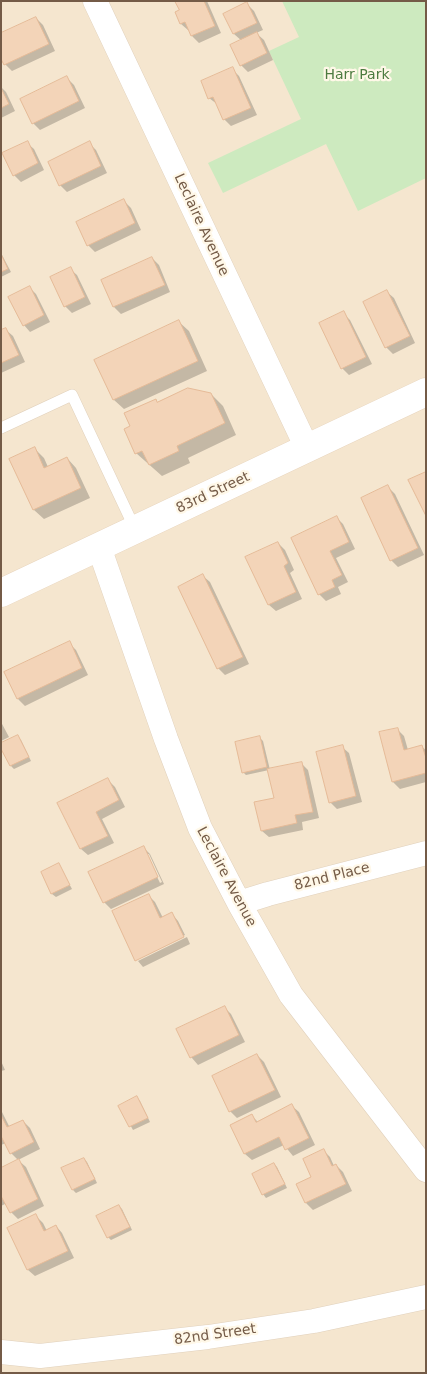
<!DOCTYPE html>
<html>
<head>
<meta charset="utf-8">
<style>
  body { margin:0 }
  #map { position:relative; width:427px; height:1374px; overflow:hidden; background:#fdf4e1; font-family:"DejaVu Sans",sans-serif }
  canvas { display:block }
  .frame { position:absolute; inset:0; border:2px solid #745b47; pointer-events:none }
</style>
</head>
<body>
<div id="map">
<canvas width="427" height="1374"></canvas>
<div class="frame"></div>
</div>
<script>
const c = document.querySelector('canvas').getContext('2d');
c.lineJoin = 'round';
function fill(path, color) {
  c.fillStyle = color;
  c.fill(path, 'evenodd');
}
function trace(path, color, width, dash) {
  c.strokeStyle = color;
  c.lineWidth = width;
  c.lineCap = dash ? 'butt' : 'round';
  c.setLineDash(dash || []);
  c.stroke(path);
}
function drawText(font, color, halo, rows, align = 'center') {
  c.font = font + ' "DejaVu Sans",sans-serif';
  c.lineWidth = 4.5;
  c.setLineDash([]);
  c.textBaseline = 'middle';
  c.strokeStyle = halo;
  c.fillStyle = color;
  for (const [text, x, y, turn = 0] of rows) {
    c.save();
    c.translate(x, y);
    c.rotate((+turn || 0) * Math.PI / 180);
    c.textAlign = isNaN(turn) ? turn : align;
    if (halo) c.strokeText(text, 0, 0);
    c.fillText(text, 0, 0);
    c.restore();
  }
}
fill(new Path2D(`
  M1 1H426V1373H1Z`), '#f5e6cf');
fill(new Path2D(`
  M282 1H426V178L358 211 326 144 223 193 208 163 301 119 269 51 299 37Z`), '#cdeabf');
fill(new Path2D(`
  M177 1H207L221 33 199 43 192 36 190 30H188L181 24 176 12 181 10Z
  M247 4 254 11 263 30 256 33 264 40 273 60 248 72 241 65 242 41 234 34 225 14Z
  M36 18 43 25 55 51 12 71 5 64Z
  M232 69 239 76 257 115 231 126 224 119 217 104 209 98Z
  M67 78 74 85 85 108 40 130 33 123Z
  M1 87 6 92 15 111 1 118Z
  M27 143 34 149 44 170 21 182 14 175Z
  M89 143 96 150 107 173 67 192 60 185Z
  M124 201 131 208 141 230 95 252 88 245Z
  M1 253 11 272 1 277Z
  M152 258 159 265 170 292 121 314 114 307 102 280Z
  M70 269 77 275 91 304 72 313 65 306Z
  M29 287 36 294 50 322 30 332 24 325Z
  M387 292 394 298 415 343 393 354 386 347Z
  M343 313 350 320 372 364 349 375 342 368Z
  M179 322 189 331 207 371 124 409 114 400 96 360Z
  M6 330 13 336 25 362 1 373V332Z
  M211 394 223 406 236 435 188 458 190 463 162 476 136 453 132 427 158 403Z
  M34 448 44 458 48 467 67 458 76 468 90 498 44 519 34 510 11 459Z
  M388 487 395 494 424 555 398 567 391 560Z
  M336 517 343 524 355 549 336 558 348 582 338 587 341 594 326 601 319 594Z
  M278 543 285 550 294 570 290 573 302 599 276 611 269 605 247 558Z
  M203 576 210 582 249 664 225 675 218 668Z
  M69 643 76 650 88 675 25 706 18 699 6 673Z
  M1 722 9 737 1 741Z
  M397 729 404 736 408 750 422 747 426 750V782L400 789 393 782 380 733Z
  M18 737 21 740 31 761 14 769 11 766Z
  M259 737 263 741 270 770 301 763 308 770 319 818 302 822 303 830 269 837 262 831 275 799 269 770 246 775 243 772Z
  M342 747 349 753 362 802 337 809 330 802Z
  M108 780 115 787 125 807 102 819 114 843 88 855 81 849Z
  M143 847 150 854 164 884 111 909 104 902ZM146 854H149L162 882 160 883Z
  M59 865 72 889 56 897 52 894 42 873Z
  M148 895 155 902 163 918 172 914 178 921 185 935 137 958V961V960Z
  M187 937 190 944 143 967 138 961Z
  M224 1007 231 1014 245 1042 198 1065 192 1058 178 1029Z
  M257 1055 264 1062 281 1097 237 1118 230 1111 214 1077Z
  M1 1061 5 1070 1 1071Z
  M137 1098 140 1101 150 1122 133 1130 120 1106Z
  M292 1106 299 1112 315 1145 293 1156 284 1145 252 1160 245 1154 232 1126 252 1116 258 1122Z
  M1 1110 10 1128 23 1121 30 1128 40 1149 18 1160 26 1167 44 1206 18 1219 11 1212 7 1203 1 1206V1169L19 1161 11 1153 6 1143 1 1145Z
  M324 1151 330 1157 334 1166 336 1165 343 1172 352 1191 313 1210 306 1203 298 1185 313 1178Z
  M84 1159 87 1162 97 1183 76 1193 73 1190Z
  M274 1164 277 1167 287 1188 266 1198 263 1194Z
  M119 1206 122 1209 132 1230 111 1240 108 1237Z
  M36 1216 43 1223 47 1231 56 1226 62 1233 74 1258 35 1276 28 1270 9 1229Z`), '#0003');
const building = new Path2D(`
  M175 1H204L215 26 191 36 185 22 180 24 175 12 179 10Z
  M247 2 257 23 233 34 223 14Z
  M36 17 49 44 4 65 1 59V33Z
  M257 32 267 53 240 66 230 45Z
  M233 67 251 108 223 120 213 97 208 99 201 81Z
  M67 76 79 101 32 124 20 99Z
  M1 88 9 104 1 108Z
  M28 141 38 163 13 176 2 153Z
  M90 141 101 166 59 186 48 162Z
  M124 199 135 223 87 246 76 222Z
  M1 254 8 269 1 272Z
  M152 257 165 285 113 307 101 280Z
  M71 267 85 297 64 307 50 277Z
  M30 286 44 315 23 326 8 297Z
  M387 290 410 336 385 348 363 302Z
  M344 311 366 357 341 369 319 323Z
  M179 320 198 361 113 400 94 360Z
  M6 328 19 355 1 363V330Z
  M188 388 211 393 225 423 177 446 179 451 149 465 142 451 135 454 124 429 130 426 124 413 156 399 157 402Z
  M35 447 44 468 67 457 81 488 33 510 9 459Z
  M426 472V516L408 480Z
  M388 485 418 548 390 561 361 498Z
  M337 516 349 542 330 551 342 575 332 580 335 587 318 595 291 538Z
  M278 542 288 563 284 566 296 592 268 605 245 557Z
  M203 574 243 657 217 669 178 587Z
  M70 641 82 668 17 699 4 672Z
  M398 728 404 750 422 745 426 758V773L392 782 379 732Z
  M18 735 29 757 10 766 1 749V743Z
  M260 736 267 767 242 773 235 742Z
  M343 745 356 796 329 803 316 752Z
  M302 762 313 812 295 815 297 823 261 831 254 802 274 798 267 769Z
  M108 778 119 800 96 812 108 836 80 849 57 803Z
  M144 846 158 877 103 903 88 872Z
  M59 863 70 885 51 894 41 872Z
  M149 894 160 918 172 912 184 937 135 961 112 911Z
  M225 1006 239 1035 190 1058 176 1029Z
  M257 1054 275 1090 229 1112 212 1076Z
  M137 1096 148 1118 129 1127 118 1106Z
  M292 1104 309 1138 285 1150 279 1137 244 1154 230 1125 252 1114 256 1122Z
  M1 1115 7 1127 23 1120 34 1142 10 1154 1 1136Z
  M324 1149 332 1166 336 1164 346 1184 305 1203 296 1184 311 1177 303 1159Z
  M84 1158 95 1179 72 1190 61 1168Z
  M19 1159 38 1199 10 1213 1 1196V1168Z
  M274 1163 285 1184 262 1195 252 1174Z
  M119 1205 130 1227 107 1238 96 1216Z
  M36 1214 44 1231 56 1225 68 1251 27 1270 7 1228Z`);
fill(building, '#f3d4b8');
trace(building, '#e6bb98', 1);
const lane = new Path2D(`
  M1 428 72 395 135 529`);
const street = new Path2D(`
  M95 1 307 448
  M99 547 166 739 200 828 239 903 291 995 426 1170
  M239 903 268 894 426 853
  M1 1352 40 1356 208 1337 314 1321 426 1297`);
const secondary = new Path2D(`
  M1 593 426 392`);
trace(lane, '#e1d1bc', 12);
trace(street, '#e1d1bc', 25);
trace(secondary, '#e6d2ba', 29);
trace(lane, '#fff', 11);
trace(street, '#fff', 24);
trace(secondary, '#fff', 28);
drawText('14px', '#4c7b3f', '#fff8e8', [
  ["Harr Park",357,75]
]);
drawText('14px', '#745b47', '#fff8e8', [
  ["Leclaire Avenue",201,225,65],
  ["83rd Street",213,493,-25],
  ["Leclaire Avenue",226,877,62],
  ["82nd Place",332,877,-14],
  ["82nd Street",215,1335,-8]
]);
</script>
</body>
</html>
